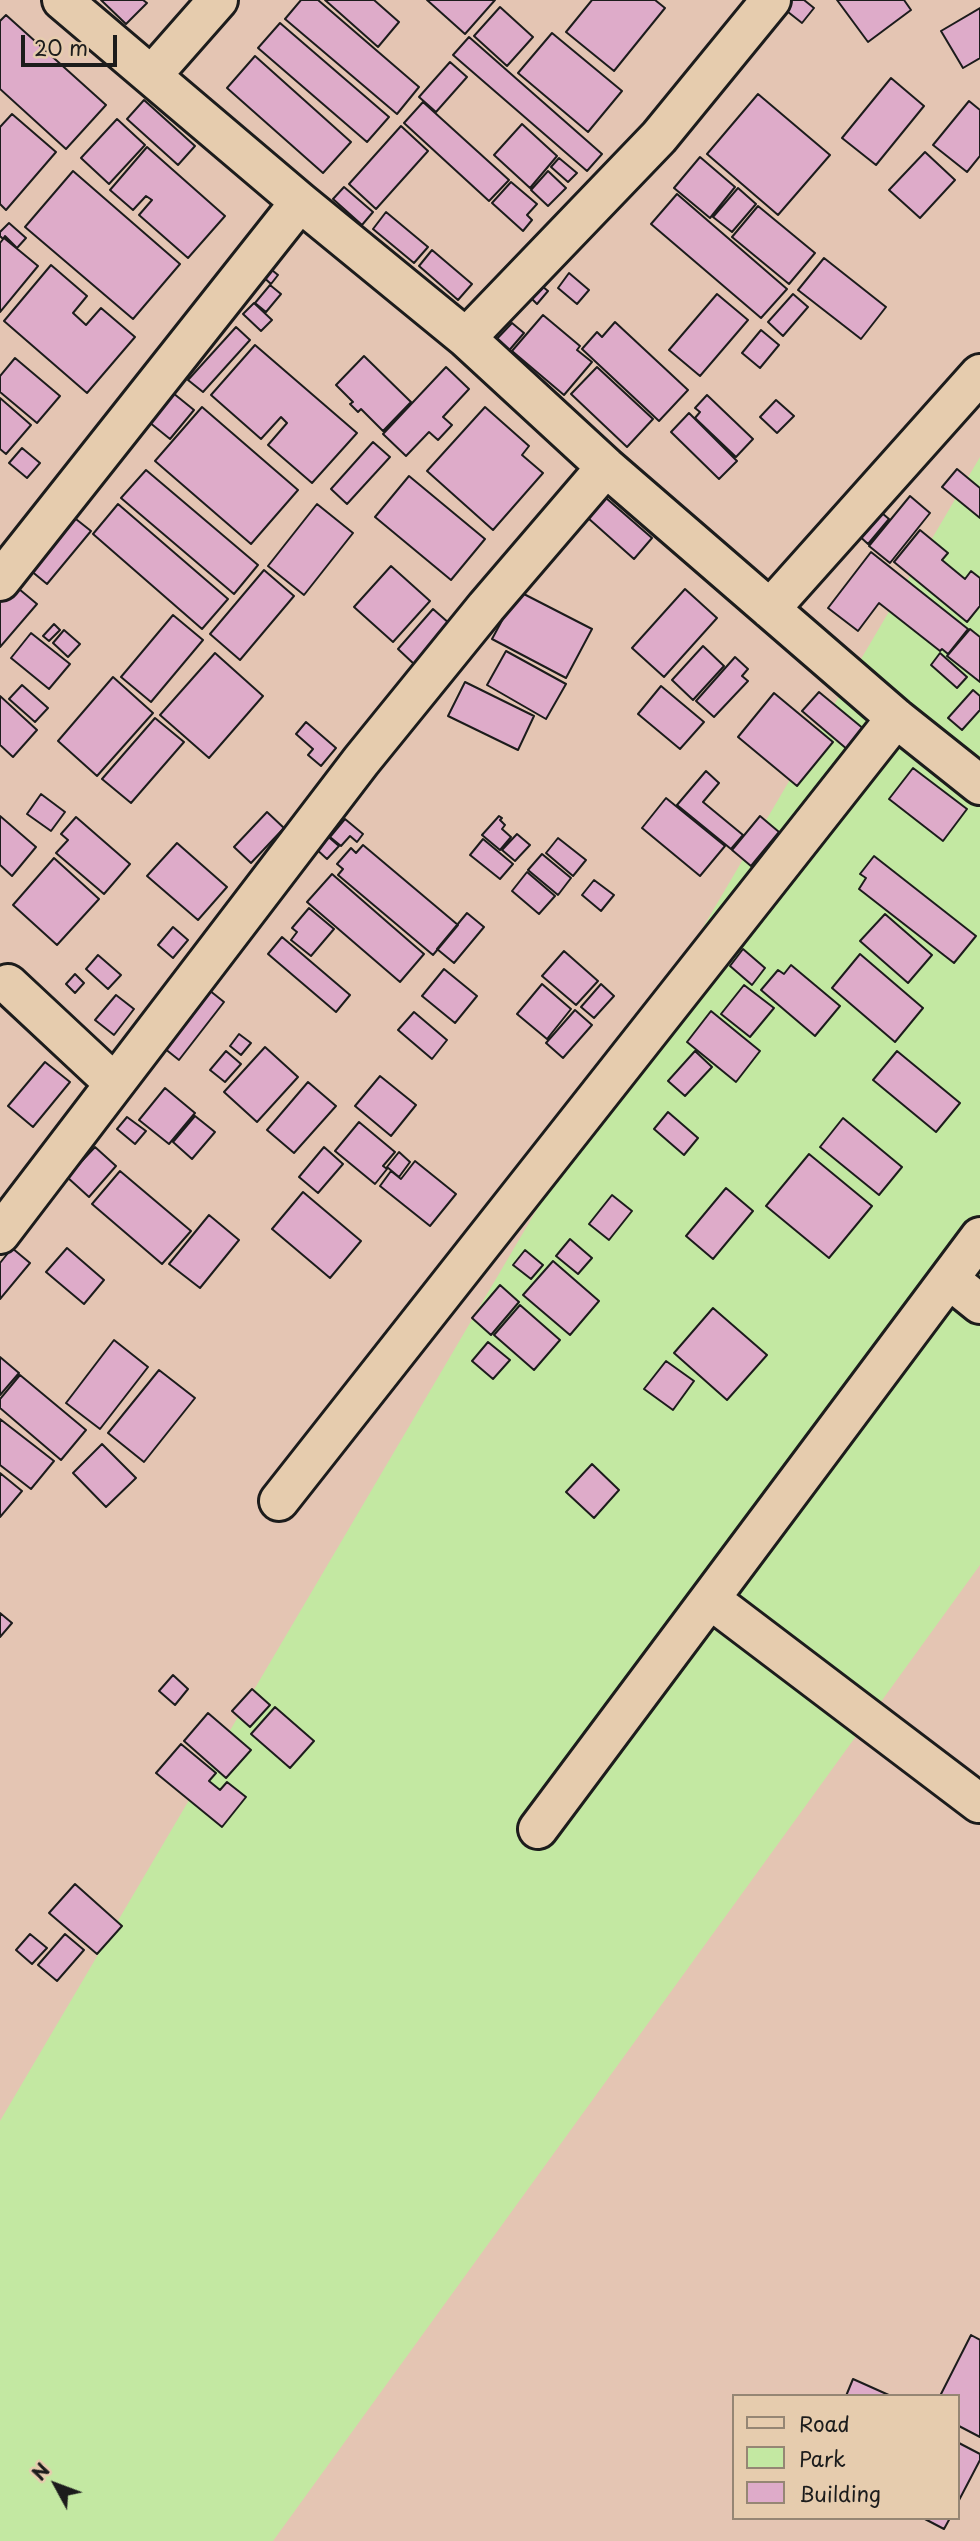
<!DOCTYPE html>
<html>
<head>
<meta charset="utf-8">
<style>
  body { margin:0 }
  #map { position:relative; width:980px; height:2541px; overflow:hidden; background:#e4c5b3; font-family:"Playpen Sans",sans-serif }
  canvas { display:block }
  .legend { position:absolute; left:732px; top:2394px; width:228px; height:126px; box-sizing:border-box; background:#e6ccae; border:2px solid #958674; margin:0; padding:9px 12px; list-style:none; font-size:21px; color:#1c1c1c }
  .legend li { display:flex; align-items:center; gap:14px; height:35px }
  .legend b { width:35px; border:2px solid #958674 }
  .north { position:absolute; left:21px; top:2450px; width:70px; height:70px; -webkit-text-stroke:5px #e6ccae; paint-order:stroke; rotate:311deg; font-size:19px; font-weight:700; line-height:28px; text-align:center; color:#1c1c1c }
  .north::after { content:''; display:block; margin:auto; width:24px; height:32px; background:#1c1c1c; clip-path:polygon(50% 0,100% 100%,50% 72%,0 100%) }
  .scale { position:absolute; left:21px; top:35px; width:96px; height:32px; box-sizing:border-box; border:4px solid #1c1c1c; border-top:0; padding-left:9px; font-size:21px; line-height:24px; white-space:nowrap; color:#1c1c1c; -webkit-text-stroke:5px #e6ccae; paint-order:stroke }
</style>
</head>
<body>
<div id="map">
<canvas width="980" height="2541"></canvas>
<ul class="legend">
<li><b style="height:9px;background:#e6ccae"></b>Road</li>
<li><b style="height:19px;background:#c3e8a2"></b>Park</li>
<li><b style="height:19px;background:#deabc9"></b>Building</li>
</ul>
<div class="north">N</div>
<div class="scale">20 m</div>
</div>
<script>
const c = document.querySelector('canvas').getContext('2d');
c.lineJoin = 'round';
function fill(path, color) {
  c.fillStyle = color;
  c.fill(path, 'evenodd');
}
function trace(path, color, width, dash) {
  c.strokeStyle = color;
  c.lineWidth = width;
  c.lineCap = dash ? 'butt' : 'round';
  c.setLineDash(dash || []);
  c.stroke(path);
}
fill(new Path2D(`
  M980 457V1565L273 2541H0V2121Z`), '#c3e8a2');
const building = new Path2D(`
  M101 0H143L147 3 126 24Z
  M301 0H318L419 87 397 114 285 19Z
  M325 0H374L399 22 378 47Z
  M427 0H495L465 34Z
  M592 0H655L665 8 614 71 566 32Z
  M789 0H804L814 8 802 23 783 8Z
  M837 0H904L911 10 868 42Z
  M500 7 533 37 507 66 474 36Z
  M980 8V58L963 68 941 31Z
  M6 15 106 105 66 149 0 89V21Z
  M280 23 389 117 367 142 258 48Z
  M552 33 622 91 588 132 518 73Z
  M469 37 602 154 587 171 453 55Z
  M255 56 351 142 323 173 227 88Z
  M450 62 467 77 436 112 419 97Z
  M891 78 924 106 876 165 842 138Z
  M758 94 830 155 778 215 707 154Z
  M144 100 195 146 178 165 127 119Z
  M969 101 980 110V156L967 172 933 145Z
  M423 102 509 180 489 201 404 123Z
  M12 114 56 152 6 210 0 204V127Z
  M117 119 145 145 109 184 81 158Z
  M522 124 557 156 530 188 494 155Z
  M401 126 428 151 376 209 349 184Z
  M147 147 225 216 188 258 139 215 152 200 146 196 133 210 110 190Z
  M925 152 955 180 920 218 889 190Z
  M700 157 735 187 710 218 674 188Z
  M559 158 577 173 568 182 551 167Z
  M73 171 180 264 133 319 25 227Z
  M548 171 566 188 548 206 531 190Z
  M511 182 537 204 527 215 532 220 523 231 492 203Z
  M344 187 373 212 362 225 333 199Z
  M738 188 756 204 732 232 713 217Z
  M677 194 787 289 761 318 651 224Z
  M758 206 815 253 789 284 732 237Z
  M386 212 428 247 414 263 373 229Z
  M9 223 26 238 17 248 5 236 3 239 0 236V232Z
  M4 238 38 266 0 312V243Z
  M432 250 472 284 458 300 419 266Z
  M824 258 886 307 861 339 798 290Z
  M51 265 87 296 73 313 86 325 101 308 135 337 87 393 4 321Z
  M267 266 278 275 271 284 260 274Z
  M569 273 589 290 577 304 558 288Z
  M536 281 548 291 537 304 526 293Z
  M270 285 281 294 266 312 255 303Z
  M717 294 748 320 700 376 669 350Z
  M793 294 808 307 783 336 768 322Z
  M254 303 272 320 261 331 243 314Z
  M543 315 580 346 577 350 592 362 564 395 512 351Z
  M615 322 688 390 659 421 582 349 597 332 602 337Z
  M512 323 524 333 506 354 493 343Z
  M236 327 250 340 203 392 188 380Z
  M761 330 779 345 760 368 742 353Z
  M255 345 357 433 312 483 268 445 287 423 281 417 261 439 211 395Z
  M364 356 411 402 383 431 361 409 358 412 350 404 353 402 336 385Z
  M15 358 60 396 37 423 0 392V376Z
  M446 367 469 389 443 417 452 425 438 440 429 432 406 456 383 434Z
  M597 367 653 419 627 447 571 394Z
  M173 393 194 410 170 439 149 422Z
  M707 395 753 439 736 457 695 418 700 412 695 408Z
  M0 398 31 425 6 454 0 449Z
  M776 400 794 416 777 433 760 417Z
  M202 407 298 490 251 544 155 461Z
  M485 407 529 446 522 455 543 473 493 530 427 471Z
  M689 413 737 461 719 479 671 432Z
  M373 442 390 457 347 504 331 489Z
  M22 448 40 463 27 478 9 463Z
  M957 469 980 488V518L942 487Z
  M146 470 258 565 234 594 121 498Z
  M409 476 485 539 451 580 375 517Z
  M910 496 930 513 890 563 869 546Z
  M606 498 652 538 634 559 588 518Z
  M118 504 228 599 202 629 93 534Z
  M317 504 353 533 304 595 268 566Z
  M876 508 889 519 868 544 855 532Z
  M67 512 91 531 47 584 24 565Z
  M920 530 948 553 942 560 965 579 971 571 980 578V606L967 622 894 562Z
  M871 552 968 629 948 654 942 649 940 651 879 603 858 631 828 608Z
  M391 566 430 601 393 642 354 607Z
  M264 570 294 596 240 660 210 634Z
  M7 579 37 604 0 647V587Z
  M685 589 717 618 664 677 632 648Z
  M518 591 592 629 566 678 492 639Z
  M433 609 450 624 414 664 398 649Z
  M173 615 203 640 151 702 121 677Z
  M54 624 60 630 49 641 43 636Z
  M970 629 980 637V682L947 656Z
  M64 630 80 644 68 657 53 643Z
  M31 633 70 664 49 689 11 658Z
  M703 646 724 666 693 700 672 680Z
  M506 651 566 684 546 719 487 685Z
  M215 653 263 696 209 758 160 715Z
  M940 653 967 677 957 688 931 665Z
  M735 657 748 669 742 676 748 681 714 717 696 701Z
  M113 677 153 713 97 776 58 741Z
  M465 682 534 716 518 750 448 716Z
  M22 685 48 708 35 722 9 699Z
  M661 686 704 722 680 749 638 714Z
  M973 690 980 696V710L962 730 948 718Z
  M819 692 865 730 848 750 802 711Z
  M774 693 833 742 797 786 738 737Z
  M0 696 37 730 13 757 0 745Z
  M155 718 184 742 131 803 102 779Z
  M306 722 336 748 321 766 308 755 313 749 296 734Z
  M913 768 967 809 943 841 889 799Z
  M706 771 719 783 703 802 743 835 731 849 677 805Z
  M41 794 65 812 51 831 27 814Z
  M666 798 725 846 700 876 642 828Z
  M267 812 284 828 251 863 234 847Z
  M0 816 36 847 12 876 0 865Z
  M499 816 502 818 500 820 505 825 502 829 511 837 500 850 482 835Z
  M760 816 779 832 751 866 732 850Z
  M76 817 130 864 104 894 56 853 68 840 61 834Z
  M345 819 363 834 357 842 350 836 341 846 330 837Z
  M325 834 339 846 327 859 314 847Z
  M517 834 530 845 515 861 502 850Z
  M558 838 586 860 573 876 546 853Z
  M483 839 513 864 500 879 470 855Z
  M177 843 227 887 198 920 147 876Z
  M363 845 458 925 433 955 338 875 343 869 337 864 351 848 356 853Z
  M542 854 571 878 558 895 528 870Z
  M874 856 976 936 954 963 859 889 866 878 860 874Z
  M54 858 99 899 57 945 13 905Z
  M527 872 555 896 539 914 512 891Z
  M332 874 424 954 400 982 307 902Z
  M594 880 614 895 601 911 582 895Z
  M309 908 334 929 311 956 291 940 297 932 292 928Z
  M467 913 484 927 454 963 437 949Z
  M885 914 932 955 908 983 860 941Z
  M173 927 188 940 173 958 158 945Z
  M282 937 350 995 336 1012 268 954Z
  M743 949 765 968 752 985 730 966Z
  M564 951 598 981 576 1005 542 976Z
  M860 954 923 1008 895 1042 832 988Z
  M98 955 121 975 108 989 86 969Z
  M791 965 840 1006 815 1036 761 990 778 970 784 974Z
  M444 969 477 996 455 1023 422 996Z
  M75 974 84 983 75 993 66 984Z
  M542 984 571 1009 547 1039 517 1014Z
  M601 984 614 996 594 1018 581 1007Z
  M744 985 774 1008 750 1037 721 1014Z
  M209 990 224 1002 179 1060 164 1048Z
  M116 995 134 1009 114 1035 95 1020Z
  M575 1010 592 1025 563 1058 546 1043Z
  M711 1011 760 1051 736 1082 687 1042Z
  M414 1012 447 1040 432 1059 398 1030Z
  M239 1034 251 1043 241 1055 230 1046Z
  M265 1047 298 1077 257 1122 224 1092Z
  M226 1051 241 1064 225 1082 210 1070Z
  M695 1051 712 1067 685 1096 668 1081Z
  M897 1051 960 1103 936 1132 873 1080Z
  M45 1062 70 1082 33 1127 8 1106Z
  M380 1076 416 1105 391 1136 355 1106Z
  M308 1082 336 1106 294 1153 267 1130Z
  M165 1088 195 1113 169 1144 139 1120Z
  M668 1112 698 1138 684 1155 654 1129Z
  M195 1116 215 1132 192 1159 173 1142Z
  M127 1117 146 1131 135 1144 117 1129Z
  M843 1118 902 1167 879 1195 820 1147Z
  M359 1122 395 1152 383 1166 387 1169 375 1184 335 1151Z
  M95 1147 116 1166 89 1197 67 1177Z
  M324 1147 343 1164 318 1193 299 1177Z
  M399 1152 410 1162 399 1177 387 1167Z
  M809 1154 872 1206 829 1258 766 1206Z
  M415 1161 456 1194 430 1226 380 1186 391 1171 401 1179Z
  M120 1171 191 1231 162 1264 92 1204Z
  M726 1188 753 1211 713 1259 686 1236Z
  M303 1192 361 1241 330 1278 272 1229Z
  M612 1195 632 1211 609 1240 589 1224Z
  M209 1215 239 1240 200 1288 169 1264Z
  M570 1239 592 1258 578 1274 556 1256Z
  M12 1248 30 1263 0 1299V1263Z
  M67 1248 104 1280 84 1304 46 1272Z
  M525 1250 543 1265 531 1279 513 1265Z
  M553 1261 599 1301 570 1335 523 1295Z
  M500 1285 519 1302 491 1335 472 1318Z
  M520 1305 560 1340 534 1370 494 1335Z
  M713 1308 767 1355 727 1400 674 1353Z
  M114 1340 148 1367 100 1429 66 1403Z
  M488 1342 510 1360 493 1379 472 1361Z
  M0 1357 19 1373 0 1395Z
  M666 1361 694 1381 673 1410 644 1389Z
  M159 1370 195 1398 144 1462 108 1433Z
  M20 1375 86 1430 61 1460 0 1408V1399Z
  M0 1419 54 1461 31 1489 0 1465Z
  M102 1444 136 1478 106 1507 73 1473Z
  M592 1464 619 1490 594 1518 566 1492Z
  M0 1473 22 1491 0 1517Z
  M0 1613 12 1623 0 1637Z
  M173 1675 188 1689 175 1705 159 1691Z
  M252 1689 270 1705 250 1727 232 1711Z
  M275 1707 314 1741 290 1768 251 1734Z
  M208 1713 251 1750 226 1778 184 1741Z
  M181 1744 216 1773 209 1781 220 1790 227 1782 246 1797 222 1827 156 1773Z
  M75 1884 122 1926 97 1954 49 1913Z
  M30 1934 47 1948 32 1964 16 1950Z
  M65 1934 84 1950 57 1981 38 1965Z
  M971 2335 980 2340V2437L957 2425V2396H940Z
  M853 2379 891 2396H846Z
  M957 2442 980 2454V2460L957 2504Z
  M923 2518H950L944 2529Z`);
fill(building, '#deabc9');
trace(building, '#1c1c1c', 2);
const minor = new Path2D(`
  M62 0 300 202 466 338 606 467 896 718 980 785
  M152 75 218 0
  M466 338 659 137 771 0
  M0 581 300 202
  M770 609 980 374
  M8 984 114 1083
  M0 1234 361 761 486 607 606 467
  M949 1279 980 1304
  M279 1501 896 718
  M710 1599 979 1803
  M538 1829 980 1237`);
trace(minor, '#1c1c1c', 44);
trace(minor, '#e6ccae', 38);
</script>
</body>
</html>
